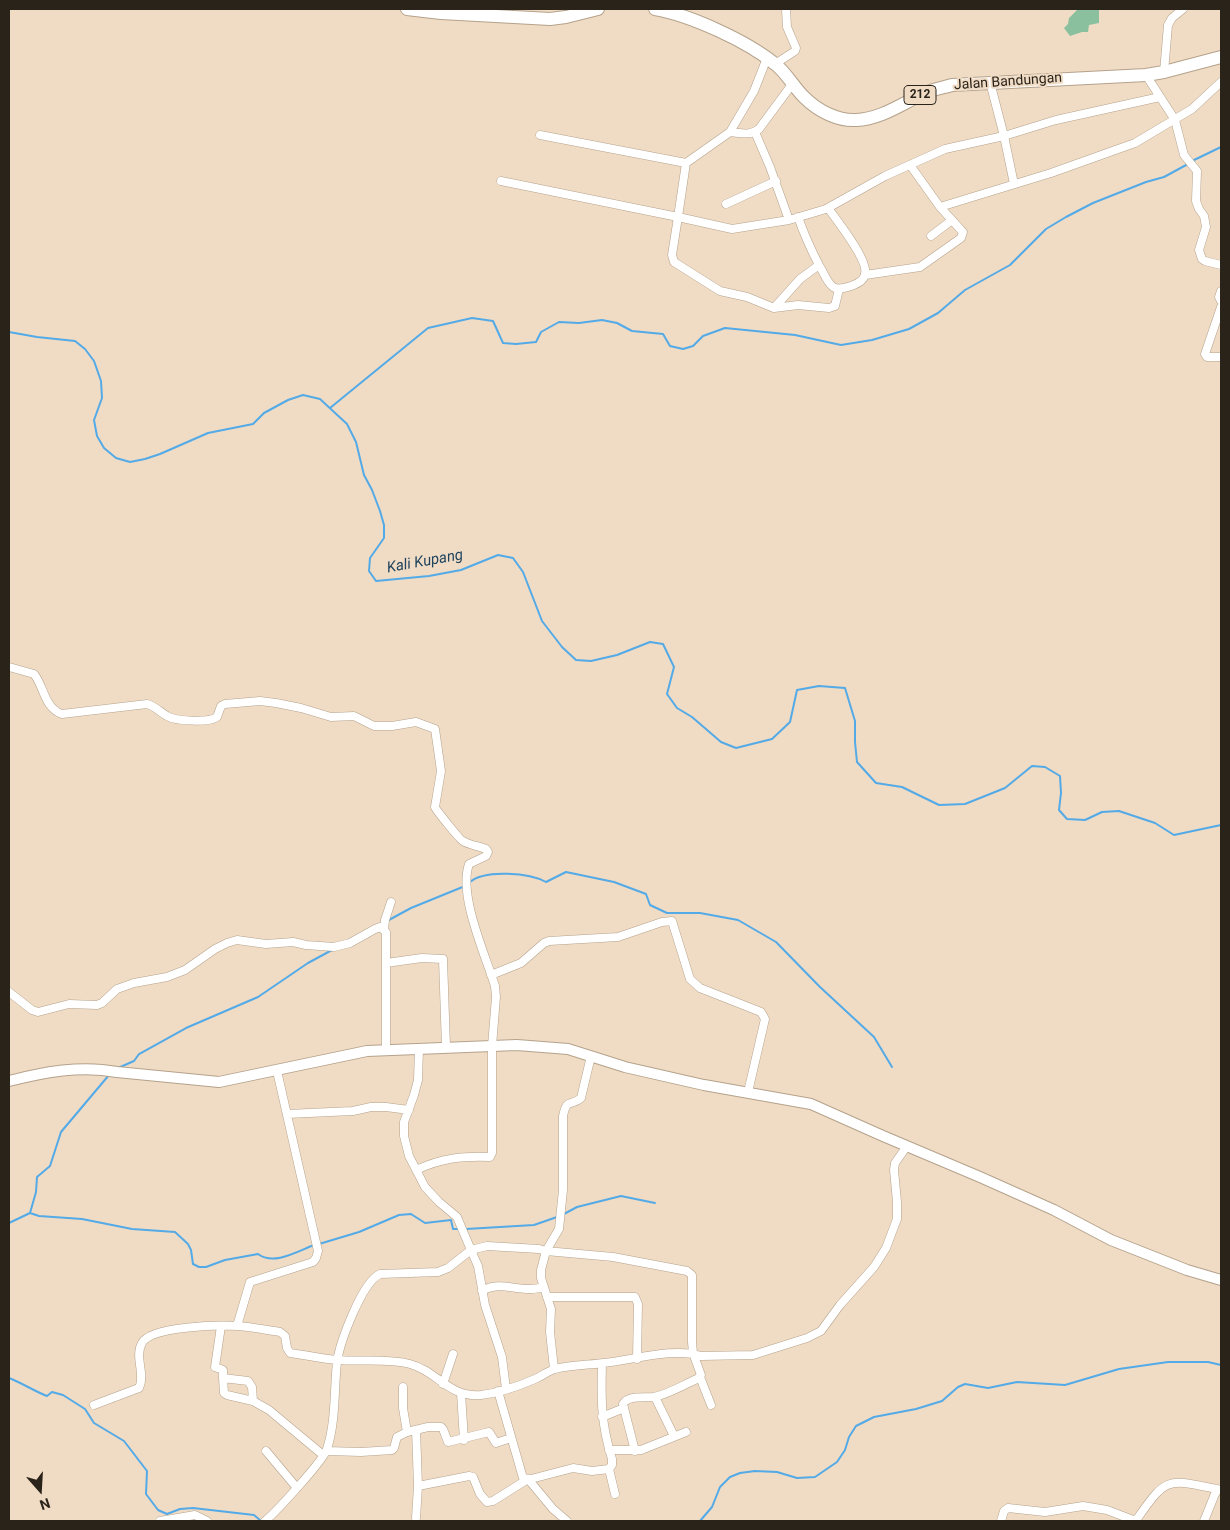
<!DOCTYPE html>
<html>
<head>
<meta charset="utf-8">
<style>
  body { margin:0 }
  #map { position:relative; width:1230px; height:1530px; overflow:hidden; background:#f0dcc5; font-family:Roboto,sans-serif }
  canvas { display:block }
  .frame { position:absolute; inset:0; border:10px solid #2a231a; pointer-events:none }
  .north { position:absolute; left:15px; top:1465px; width:50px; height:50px; -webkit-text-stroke:4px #f0dcc5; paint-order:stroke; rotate:161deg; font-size:14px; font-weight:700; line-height:20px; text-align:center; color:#2a231a }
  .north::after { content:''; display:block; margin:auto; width:18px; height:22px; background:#2a231a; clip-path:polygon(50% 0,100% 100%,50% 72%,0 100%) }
</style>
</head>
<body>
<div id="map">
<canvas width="1230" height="1530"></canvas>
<div class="frame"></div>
<div class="north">N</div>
</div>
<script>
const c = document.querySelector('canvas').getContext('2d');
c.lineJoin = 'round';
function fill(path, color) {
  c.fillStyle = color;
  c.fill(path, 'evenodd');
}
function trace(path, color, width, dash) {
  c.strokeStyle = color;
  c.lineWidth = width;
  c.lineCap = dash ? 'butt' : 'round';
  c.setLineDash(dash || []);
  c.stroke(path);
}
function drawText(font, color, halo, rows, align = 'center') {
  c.font = font + ' Roboto,sans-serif';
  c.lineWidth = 4;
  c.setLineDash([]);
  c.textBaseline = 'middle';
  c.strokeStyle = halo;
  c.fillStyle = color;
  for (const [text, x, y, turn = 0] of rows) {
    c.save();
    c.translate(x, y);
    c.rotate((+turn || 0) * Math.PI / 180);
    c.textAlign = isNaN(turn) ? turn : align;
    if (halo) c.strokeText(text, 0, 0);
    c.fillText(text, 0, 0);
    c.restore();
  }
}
fill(new Path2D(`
  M1078 9H1099V23L1089 25 1088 32H1082L1070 36 1064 28 1068 24 1069 18Z`), '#8ac09e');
trace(new Path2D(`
  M1192 161 1221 147
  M9 332 37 337 75 341 85 349 94 361 101 381 102 398 94 420 97 436 104 448 116 458 130 462 145 459 160 454 208 433 253 424 264 413 288 400 303 395 320 399 347 424 356 442 364 475 372 490 380 511 384 525V538L370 558 369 571 376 581 429 576 461 570 498 555 513 558 523 572 542 621 562 647 576 660 591 661 617 655 650 642 663 644 674 667 667 694 677 708 692 717 721 742 736 748 772 739 790 722 797 690 819 686 845 688 855 721V742L857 762 876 783 902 787 939 805 965 804 1005 788 1032 766 1045 767 1060 776 1061 793 1059 810 1067 819 1085 820 1102 812 1119 811 1155 823 1174 835 1221 825
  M330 408 428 328 472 318 493 321 503 343 516 344 536 342 541 332 559 322 579 323 602 320 617 323 632 331 663 334 670 346 683 349 693 346 703 336 725 328 795 335 841 345 872 340 909 329 938 313 965 290 1010 265 1046 229 1066 217 1093 203 1146 182 1164 177 1188 164
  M470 882C485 869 530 873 546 882L566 872 614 882 646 894 650 905 667 913H700L738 920 776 942 820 987 874 1037 892 1067
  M387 921 411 908 465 886
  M118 1068 134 1061 139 1054 186 1028 258 997 308 963 332 950
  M30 1213 39 1216 82 1219 132 1229 175 1232 188 1244 191 1250 193 1264 199 1267H206L225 1260 258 1254C274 1266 298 1251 314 1245
  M564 1214 577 1207 621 1196 655 1203
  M9 1223 30 1213 36 1192 37 1177 50 1166 61 1132 109 1075
  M466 1229 534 1225 557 1217
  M319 1244 359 1232 399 1215 411 1214 425 1223 451 1220 453 1229H459
  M9 1378C22 1383 34 1391 47 1396L52 1392 63 1395 85 1409 94 1423 124 1441 147 1471 146 1494 158 1510 167 1514 180 1509 193 1508 254 1515 261 1521
  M700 1521 712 1507 720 1487 730 1477 740 1473 755 1471 777 1472 797 1478 815 1477 837 1462 845 1450 849 1437 856 1426 874 1417 916 1409 942 1401 958 1387 965 1384 988 1388 1017 1382 1065 1385 1119 1369 1168 1362H1208L1221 1365`), '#53aae7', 2);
const minor = new Path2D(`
  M775 64 795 51 796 48 787 27 786 9
  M1164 72 1168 25 1172 18 1183 9
  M1146 75 1175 120 1184 155 1197 171 1196 201 1199 209 1204 216 1206 227 1199 250 1202 259 1205 261 1221 265
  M990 82 1004 136 1014 184
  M730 132C741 133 750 136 759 129L793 83
  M755 132 770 167 789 220
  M540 135 686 163
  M910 165 940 207 1051 173 1135 143 1192 109 1221 82
  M501 181 678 217 686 163 730 132 754 91 767 58
  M726 204 776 181
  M798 217C805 237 810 248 820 267 824 273 827 282 832 286 837 291 845 288 851 286 857 284 864 281 865 274 869 261 836 219 828 208
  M931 236 952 220
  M819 265 800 279 774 308 747 297 720 291 674 262 672 255 678 217 732 229 789 220 826 209 885 176 945 149 1004 136 1056 120 1160 97
  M865 275 920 267 961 238 963 232 961 230 940 207
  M1221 291 1219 297 1221 301
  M1221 307 1205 354 1207 357H1221
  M774 308 798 305 829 308 835 306 839 289
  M9 667 34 674C44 686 44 708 62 714L147 704C155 706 160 712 167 716 175 721 209 723 217 717L221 706 225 704 260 701 276 703 301 708 331 717 354 716 374 726H392L416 722 435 729 441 771 435 807C436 810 460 840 463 841 469 845 478 846 486 849L488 852 486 856 469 864C458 895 485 954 495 986L496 997 492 1046V1153L490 1157C462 1156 442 1158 416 1170
  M384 929 385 920 391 902
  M386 963 422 958 443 959 446 1047
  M491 975 521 963 544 943 549 941 618 937 662 922 672 921 690 979 700 988 761 1012 765 1019 748 1092
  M9 992 32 1010 38 1012 69 1004 97 1005 102 1003 117 989 134 983 167 977 185 970 215 949 227 943 237 940 266 944 293 942 306 945 334 947 350 943 375 929 380 927 386 932V1050
  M419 1048 418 1080 414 1095 404 1122V1136L409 1156 425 1187 439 1202 457 1217 471 1250 478 1266 485 1305 502 1357 506 1389
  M287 1114 353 1111 371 1107H386L409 1110
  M482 1291C498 1281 514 1290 531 1289 535 1289 540 1288 544 1287
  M547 1297H635L638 1304 637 1359
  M221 1326 215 1367 223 1370V1378L248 1381 252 1387 253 1401 269 1410 323 1455
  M237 1326 250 1282 313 1262 316 1258 318 1251 277 1071
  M554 1369 550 1332 551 1309 541 1278V1270L546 1251 559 1229 563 1190V1116C567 1097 571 1107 581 1098L591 1056
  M700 1377 711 1405
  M223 1378 224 1393 227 1395 253 1401
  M443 1384 453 1354
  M498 1391 523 1478 531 1479 573 1468 592 1471 609 1469 612 1465V1459C601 1424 601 1400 602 1364
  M461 1393 464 1440
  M655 1397 674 1436
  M94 1405 139 1388C146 1375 134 1357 142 1343 151 1326 219 1325 238 1326 252 1327 266 1330 280 1332L285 1336 287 1348 290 1353C306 1355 322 1359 338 1360 362 1362 387 1358 410 1364 437 1371 449 1398 481 1395 498 1393 519 1386 535 1379 542 1376 548 1371 555 1369 571 1365 588 1365 604 1363 632 1360 676 1347 701 1356L753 1355 807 1338 821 1331 840 1305 874 1267 886 1248 897 1219V1202L894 1170 895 1163 907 1146
  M602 1417 624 1408
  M407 1432 428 1427H441L443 1429 448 1442 489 1432 496 1443 511 1438
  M609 1450H641L686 1432
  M266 1451 297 1488
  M327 1451 361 1452 392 1450 394 1448 397 1437 407 1432 403 1408V1387
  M609 1469 615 1494
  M418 1486 469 1476 473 1477 480 1494 487 1502 493 1501 528 1479 553 1509 567 1521
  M416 1518 418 1486 416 1430
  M160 1521 195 1515 207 1521
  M265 1521C276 1512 323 1461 327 1449 336 1421 334 1390 337 1362 340 1342 362 1282 380 1274L438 1272 448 1268 471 1250 487 1246 539 1249 546 1251 613 1257 687 1271 692 1275V1342L693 1353 701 1375 697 1379C683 1385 667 1395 653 1397 643 1398 628 1395 623 1404L635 1451
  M1001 1521 1004 1511 1008 1508 1045 1512 1083 1506 1107 1510 1133 1520 1137 1519C1167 1476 1167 1479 1217 1489
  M1204 1521 1217 1489 1219 1490`);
const tertiary = new Path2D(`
  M9 1081C44 1072 81 1065 117 1072L219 1082 367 1051 517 1045 568 1049 625 1067 704 1085 811 1104 883 1136 980 1177 1054 1210 1111 1240 1187 1270 1221 1280`);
const primary = new Path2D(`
  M407 9 441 13 550 19 566 17 598 9
  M655 9C690 15 747 41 775 64 787 73 794 88 805 98 818 111 838 121 856 120 881 119 901 104 923 94 932 89 942 88 952 85L1146 75 1164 72 1221 57`);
trace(minor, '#b5a28b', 9);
trace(tertiary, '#b5a28b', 12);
trace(primary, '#b5a28b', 14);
trace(minor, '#fff', 8);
trace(tertiary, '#fff', 10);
trace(primary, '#fff', 12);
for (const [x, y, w] of [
  [920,95,32]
]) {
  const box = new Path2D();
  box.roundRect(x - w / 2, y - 9.5, w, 19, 4);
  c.fillStyle = '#f0dcc5';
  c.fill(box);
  trace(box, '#2a231a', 1);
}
drawText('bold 12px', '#2a231a', null, [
  ["212",920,95]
]);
drawText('14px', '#2a231a', '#f0dcc5', [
  ["Jalan Bandungan",1008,82,-4]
]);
drawText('italic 15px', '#1f435d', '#f0dcc5', [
  ["Kali Kupang",425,562,-10]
]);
</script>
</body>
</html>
